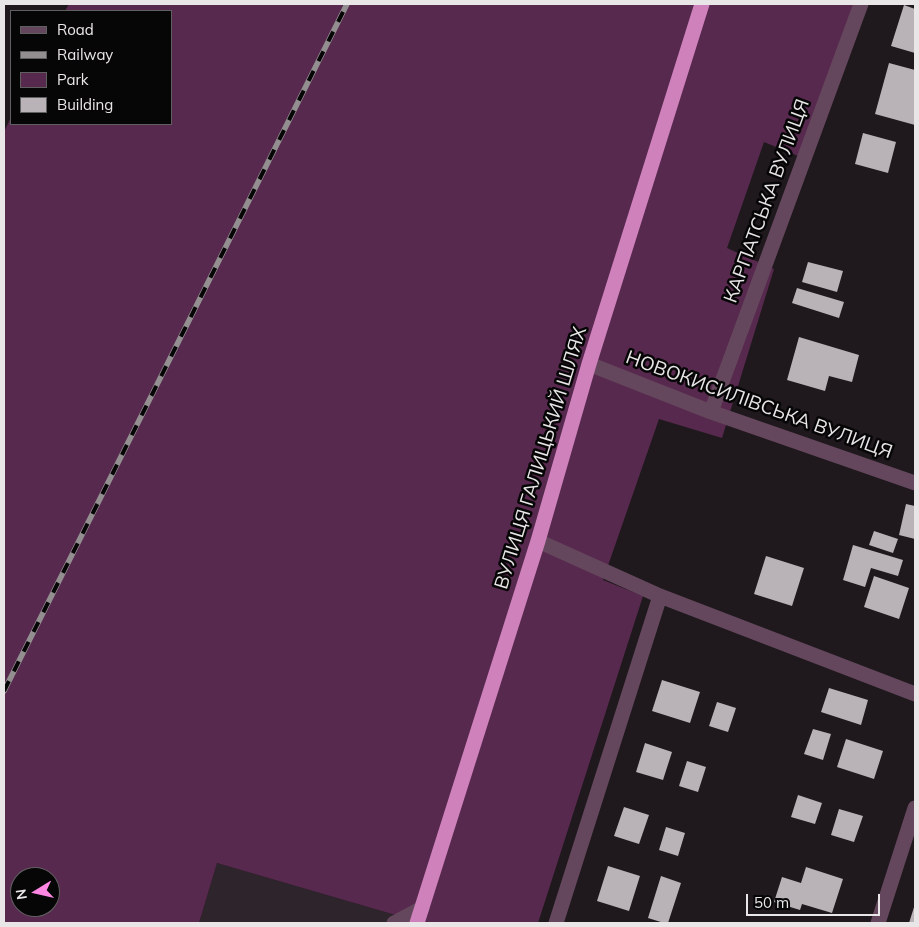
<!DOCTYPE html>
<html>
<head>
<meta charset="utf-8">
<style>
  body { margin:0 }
  #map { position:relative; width:919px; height:927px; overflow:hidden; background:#1f191d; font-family:Mulish,sans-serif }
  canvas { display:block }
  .frame { position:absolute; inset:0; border:5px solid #e9e6e8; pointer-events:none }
  .legend { position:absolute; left:10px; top:10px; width:162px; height:115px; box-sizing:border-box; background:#070607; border:1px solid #616061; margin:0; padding:6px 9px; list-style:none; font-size:15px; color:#e9e6e8 }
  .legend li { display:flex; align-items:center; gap:10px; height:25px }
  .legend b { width:25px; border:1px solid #616061 }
  .north { position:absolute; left:10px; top:867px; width:50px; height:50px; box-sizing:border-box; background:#070607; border:1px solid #616061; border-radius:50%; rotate:261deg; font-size:14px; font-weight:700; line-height:20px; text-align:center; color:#e9e6e8 }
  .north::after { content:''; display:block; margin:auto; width:18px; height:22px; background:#fd86e2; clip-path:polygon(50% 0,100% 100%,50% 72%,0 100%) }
  .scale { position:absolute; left:746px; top:894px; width:134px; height:22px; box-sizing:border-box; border:2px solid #e9e6e8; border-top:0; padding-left:6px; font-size:15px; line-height:18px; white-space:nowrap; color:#e9e6e8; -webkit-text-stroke:4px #070607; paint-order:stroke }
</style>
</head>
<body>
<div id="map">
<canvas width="919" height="927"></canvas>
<div class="frame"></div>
<ul class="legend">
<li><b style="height:6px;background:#65475d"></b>Road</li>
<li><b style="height:6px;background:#938f91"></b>Railway</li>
<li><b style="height:14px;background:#58294e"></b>Park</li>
<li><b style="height:14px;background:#b9b2b7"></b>Building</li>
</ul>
<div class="north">N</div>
<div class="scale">50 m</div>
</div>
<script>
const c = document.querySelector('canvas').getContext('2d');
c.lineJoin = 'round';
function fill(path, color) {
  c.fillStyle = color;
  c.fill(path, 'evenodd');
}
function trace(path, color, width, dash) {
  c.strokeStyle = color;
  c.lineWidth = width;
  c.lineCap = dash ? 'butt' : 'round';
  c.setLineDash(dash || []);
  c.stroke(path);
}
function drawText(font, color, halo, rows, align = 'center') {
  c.font = font + ' Mulish,sans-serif';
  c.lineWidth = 5;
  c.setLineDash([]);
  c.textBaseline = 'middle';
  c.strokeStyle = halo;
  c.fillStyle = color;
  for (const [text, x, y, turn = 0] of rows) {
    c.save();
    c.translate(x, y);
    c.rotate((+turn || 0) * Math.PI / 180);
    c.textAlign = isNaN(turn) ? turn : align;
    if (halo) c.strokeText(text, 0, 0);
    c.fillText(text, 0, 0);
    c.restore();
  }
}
fill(new Path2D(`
  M217 863 423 923H199Z`), '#2e242b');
fill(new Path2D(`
  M69 4H866L808 160 764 142 727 248 774 269 722 438 659 419 603 580 643 596 538 923H423L217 863 199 923H4V132L11 117V124H171V11H65ZM20 877H50V907H20Z`), '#58294e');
fill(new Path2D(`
  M904 5 915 9V53L891 46Z
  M889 63 915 70V125L875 114Z
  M863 133 896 142 888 173 855 164Z
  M808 262 843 271 837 292 802 282Z
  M797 288 844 302 839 318 792 303Z
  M799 337 859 355 852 382 829 376 825 391 787 380Z
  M906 504 915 506V539L899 535Z
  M874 531 898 539 893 553 869 545Z
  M853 545 903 560 898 576 871 568 865 587 843 580Z
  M766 556 804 568 792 606 754 594Z
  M874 576 909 588 899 619 864 607Z
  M662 680 700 692 690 723 652 711Z
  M829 688 868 700 861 725 821 712Z
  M717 702 736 708 728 732 709 726Z
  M813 729 831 734 823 760 804 754Z
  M846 739 883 751 874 779 837 767Z
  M645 743 672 752 663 780 636 772Z
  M687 761 706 767 698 792 679 786Z
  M798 795 822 803 815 824 791 817Z
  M624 807 649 815 639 844 614 836Z
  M839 809 863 816 854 842 831 835Z
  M666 827 685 833 678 856 659 850Z
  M608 866 640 876 629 911 597 901Z
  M806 867 843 879 832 913 802 904 800 910 774 902 782 877 801 883Z
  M661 876 681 883 668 923H664L648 918Z
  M915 904V923H909Z`), '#b9b2b7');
trace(new Path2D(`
  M589 364 711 412 915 483
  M711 412 861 4
  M538 541 660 596 915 694
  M394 923 422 908
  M556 923 660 596
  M878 923 915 808`), '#65475d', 15);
trace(new Path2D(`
  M417 923 538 541 589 364 702 4`), '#ce81bb', 15);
const rail = new Path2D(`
  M4 691 347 4`);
trace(rail, '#938f91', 5.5);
trace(rail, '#070607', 4, [11]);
drawText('19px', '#e9e6e8', '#070607', [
  ["КАРПАТСЬКА ВУЛИЦЯ",767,201,-70],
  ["НОВОКИСИЛІВСЬКА ВУЛИЦЯ",759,405,20],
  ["ВУЛИЦЯ ГАЛИЦЬКИЙ ШЛЯХ",541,458,-73]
]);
</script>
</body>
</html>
